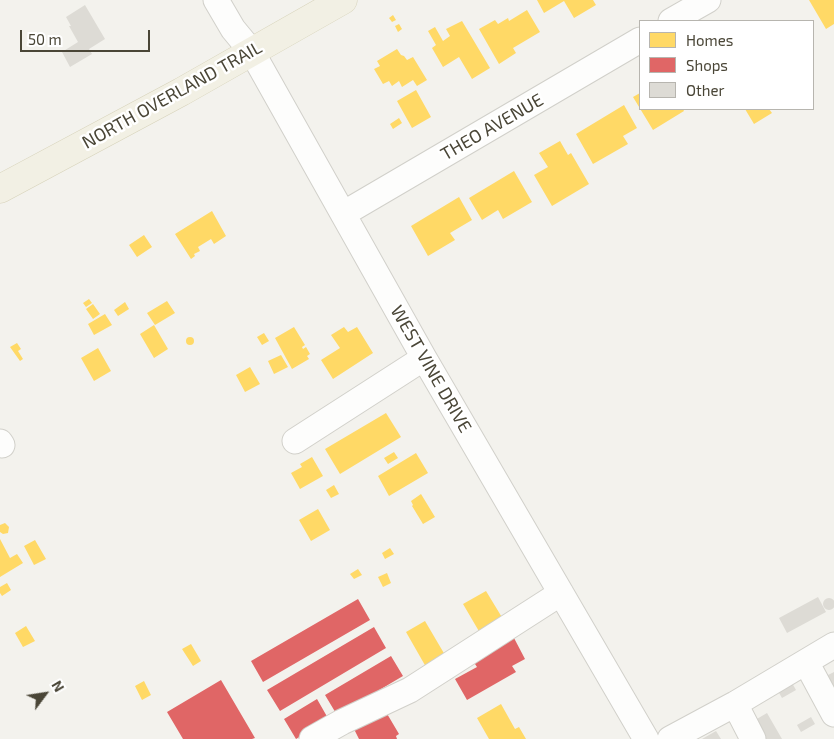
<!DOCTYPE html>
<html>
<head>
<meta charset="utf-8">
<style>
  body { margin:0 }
  #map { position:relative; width:834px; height:739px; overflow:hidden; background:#f3f2ed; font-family:"Exo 2",sans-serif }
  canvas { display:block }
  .legend { position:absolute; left:639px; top:20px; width:175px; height:90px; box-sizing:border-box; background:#fff; border:1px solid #b7b5af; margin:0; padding:6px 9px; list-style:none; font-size:15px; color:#4a4637 }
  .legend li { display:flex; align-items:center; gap:10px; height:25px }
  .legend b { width:25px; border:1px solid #b7b5af }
  .north { position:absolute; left:20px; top:669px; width:50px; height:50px; -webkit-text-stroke:4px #fff; paint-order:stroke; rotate:59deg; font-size:14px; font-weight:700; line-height:20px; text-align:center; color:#4a4637 }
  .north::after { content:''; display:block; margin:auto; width:18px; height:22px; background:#4a4637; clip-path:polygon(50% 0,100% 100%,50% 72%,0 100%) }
  .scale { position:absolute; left:20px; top:30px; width:130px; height:22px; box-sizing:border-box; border:2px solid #4a4637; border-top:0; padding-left:6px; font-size:15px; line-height:18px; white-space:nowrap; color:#4a4637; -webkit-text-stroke:4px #fff; paint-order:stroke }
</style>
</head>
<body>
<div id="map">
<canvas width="834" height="739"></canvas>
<ul class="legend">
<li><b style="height:14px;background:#ffd966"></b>Homes</li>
<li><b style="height:14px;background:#e06666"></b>Shops</li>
<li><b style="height:14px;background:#dddbd5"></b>Other</li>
</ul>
<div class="north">N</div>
<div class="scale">50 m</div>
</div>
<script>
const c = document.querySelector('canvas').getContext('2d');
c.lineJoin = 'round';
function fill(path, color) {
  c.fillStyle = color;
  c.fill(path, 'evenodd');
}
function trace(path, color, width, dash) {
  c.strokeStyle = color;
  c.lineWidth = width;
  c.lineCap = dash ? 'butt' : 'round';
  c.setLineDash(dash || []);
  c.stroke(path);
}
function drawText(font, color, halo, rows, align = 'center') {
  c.font = font + ' "Exo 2",sans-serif';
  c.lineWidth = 5;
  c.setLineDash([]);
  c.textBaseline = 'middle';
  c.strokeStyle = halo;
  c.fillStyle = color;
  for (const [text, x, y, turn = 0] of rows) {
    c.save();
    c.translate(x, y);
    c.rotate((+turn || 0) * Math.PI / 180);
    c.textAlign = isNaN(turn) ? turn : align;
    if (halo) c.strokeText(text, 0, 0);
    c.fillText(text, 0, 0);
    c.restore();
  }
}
fill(new Path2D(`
  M537 0H593L596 5 574 18 564 1 544 13Z
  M809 0H834V24L826 29Z
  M527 10 540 32 513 48 516 53 499 64 479 29 495 20 498 24 508 18 509 21Z
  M393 15 396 20 392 22 389 18Z
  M462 21 490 68 472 79 459 57 443 67 432 48 436 45 428 31 435 27 443 41 450 36 446 29Z
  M399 24 402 29 398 32 395 26Z
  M397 49 401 55 404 56 407 60 413 57 427 80 417 86 413 80 402 87 399 81 392 86 389 81 383 84 374 69 380 66 377 61Z
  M416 90 431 117 412 128 397 101Z
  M640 93V109H683L684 111 653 130 633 97Z
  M624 105 637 128 623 136 628 144 593 164 576 134Z
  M745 109H769L772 113 754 124Z
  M399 118 402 123 393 129 390 124Z
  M560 141 568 155 571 153 589 184 552 206 534 175 548 167 539 153Z
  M514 171 532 202 503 219 498 210 482 220 469 198Z
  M459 197 472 220 450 233 455 240 428 256 411 226Z
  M212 211 226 236 214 244 211 239 198 247 200 251 194 254 195 256 191 259 175 234Z
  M144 235 152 247 137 257 129 245Z
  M89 299 92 303 86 307 83 303Z
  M167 301 175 313 155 325 147 313Z
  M125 302 129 309 118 316 114 310Z
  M93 304 100 314 93 319 86 309Z
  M105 314 112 325 94 335 88 324Z
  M154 325 168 349 154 358 140 334Z
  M294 327 305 345 302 347 303 349 306 347 310 354 307 356 309 359 292 369 275 338Z
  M344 327 348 332 357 327 373 353 333 379 321 360 340 348 331 335Z
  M264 333 269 341 262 345 257 337Z
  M186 341a4 4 0 1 1 8 0a4 4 0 1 1-8 0Z
  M17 343 21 349 18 351 23 359 20 361 10 347Z
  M98 348 111 371 94 381 81 358Z
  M281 355 288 367 274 374 268 361Z
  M250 367 260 384 245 392 236 375Z
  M386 413 401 437 340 474 325 449Z
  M394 452 398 458 388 464 384 458Z
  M416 453 428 473 389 496 378 476Z
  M312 457 323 476 300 489 291 473 302 467 300 464Z
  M334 485 339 494 331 498 326 490Z
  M421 494 435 517 423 524 412 506 413 505 411 501Z
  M318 509 330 530 311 541 299 520Z
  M5 523 9 527 8 533 3 534 0 532V525Z
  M0 539 10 558 17 554 23 563 0 577Z
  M35 540 46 559 34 565 24 546Z
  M390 548 394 554 385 559 382 553Z
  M358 569 362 575 354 579 350 574Z
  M387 573 391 583 383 587 378 577Z
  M7 583 11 590 2 596 0 593V587Z
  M486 591 503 619 480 633 463 604Z
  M425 621 445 655 426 667 406 632Z
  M26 626 35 641 23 647 15 633Z
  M191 644 201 661 193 666 182 649Z
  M144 681 151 695 142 700 135 686Z
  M501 704 515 729 519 727 526 739H489L477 718Z`), '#ffd966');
fill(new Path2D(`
  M358 599 370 620 263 682 251 661Z
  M374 627 386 648 280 711 267 690Z
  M514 638 525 659 512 666 516 672 467 700 455 679 477 667 473 661Z
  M391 656 403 676 337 715 325 695Z
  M221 680 255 738 252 739H183L167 712Z
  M317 699 329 720 296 739 284 719Z
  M386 712 399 734 396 736 397 739H359L353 727Z`), '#e06666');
fill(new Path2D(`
  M85 5 105 39 89 49 92 54 70 67 62 52 78 42 69 26H71L66 17Z
  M818 597 826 612 787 633 779 618Z
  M823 604a6 6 0 1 1 12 0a6 6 0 1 1-12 0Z
  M834 672V695L824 677Z
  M792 683 796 690 782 698 778 691Z
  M767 713 782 739H759L750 723Z
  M811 717 815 724 801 732 797 725Z
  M716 731 721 739H702Z`), '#dddbd5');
const minor = new Path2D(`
  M216 0 233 29 252 52 424 358 646 739
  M671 21 708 0
  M343 214 640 40
  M295 441 424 358
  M0 442 2 445
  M806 662 834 714
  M735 704 753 739
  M312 739 342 722 410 690 561 593
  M670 739 735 704 834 645`);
const major = new Path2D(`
  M0 189 181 92 343 0`);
trace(minor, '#d1d0ca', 27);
trace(major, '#d6d2b9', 29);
trace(minor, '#fdfdfc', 25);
trace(major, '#f2f0e4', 28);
drawText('18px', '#4a4637', '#fff', [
  ["NORTH OVERLAND TRAIL",172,95,-29],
  ["THEO AVENUE",492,127,-30],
  ["WEST VINE DRIVE",431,369,60]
]);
</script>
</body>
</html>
